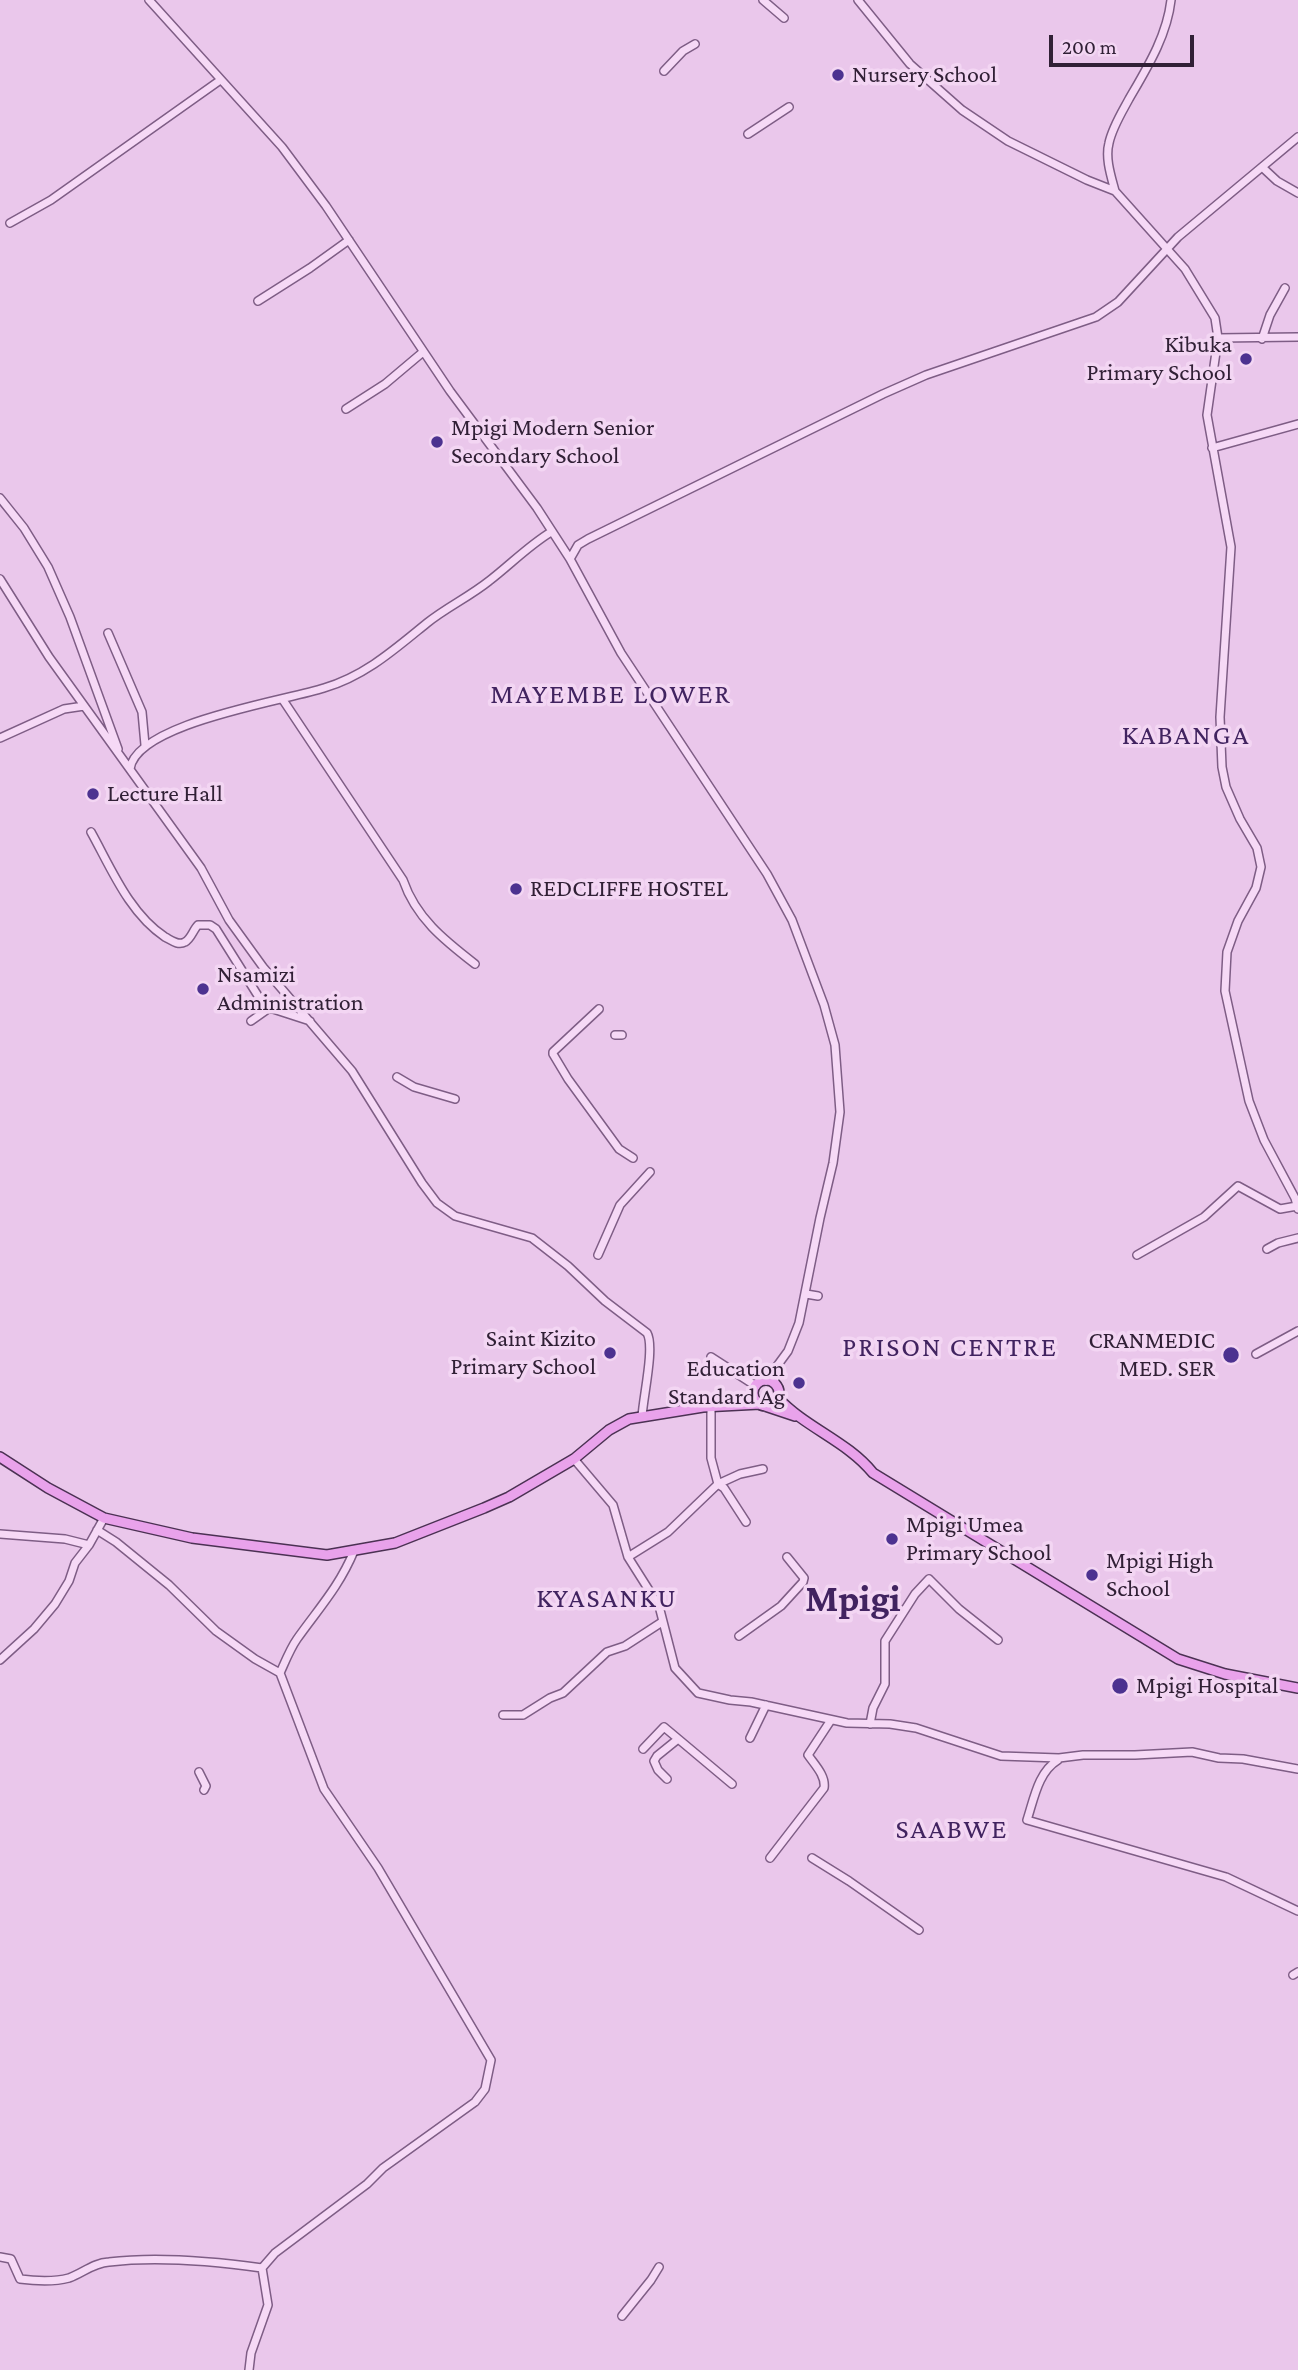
<!DOCTYPE html>
<html>
<head>
<meta charset="utf-8">
<style>
  body { margin:0 }
  #map { position:relative; width:1298px; height:2370px; overflow:hidden; background:#eac7eb; font-family:"Crimson Pro",serif }
  canvas { display:block }
  .scale { position:absolute; left:1049px; top:35px; width:145px; height:32px; box-sizing:border-box; border:4px solid #312036; border-top:0; padding-left:9px; font-size:21px; line-height:24px; white-space:nowrap; color:#312036; -webkit-text-stroke:5px #f3d6f3; paint-order:stroke }
</style>
</head>
<body>
<div id="map">
<canvas width="1298" height="2370"></canvas>
<div class="scale">200 m</div>
</div>
<script>
const c = document.querySelector('canvas').getContext('2d');
c.lineJoin = 'round';
function trace(path, color, width, dash) {
  c.strokeStyle = color;
  c.lineWidth = width;
  c.lineCap = dash ? 'butt' : 'round';
  c.setLineDash(dash || []);
  c.stroke(path);
}
function drawText(font, color, halo, rows, align = 'center') {
  c.font = font + ' "Crimson Pro",serif';
  c.lineWidth = 7;
  c.setLineDash([]);
  c.textBaseline = 'middle';
  c.strokeStyle = halo;
  c.fillStyle = color;
  for (const [text, x, y, turn = 0] of rows) {
    c.save();
    c.translate(x, y);
    c.rotate((+turn || 0) * Math.PI / 180);
    c.textAlign = isNaN(turn) ? turn : align;
    if (halo) c.strokeText(text, 0, 0);
    c.fillText(text, 0, 0);
    c.restore();
  }
}
const minor = new Path2D(`
  M149 0 282 147 326 206 450 391 537 508 570 559 621 653 767 874 792 920 824 1005 835 1045 840 1112 833 1163 820 1218 799 1323 788 1351 766 1381
  M763 0 784 18
  M858 0 910 64 962 110 1008 141 1087 180 1115 191 1185 269 1215 318 1218 338 1207 415 1231 547 1220 717 1222 767 1226 787 1240 819 1257 848 1261 867 1256 888 1238 921 1227 952 1225 991 1249 1101 1264 1140 1295 1198 1298 1209
  M664 71 683 51 695 44
  M748 134 789 107
  M1262 167 1277 181 1298 193
  M1115 191C1111 176 1105 158 1109 143 1112 128 1122 112 1129 99 1147 68 1167 36 1171 0
  M10 223 51 200 219 81
  M258 301 310 268 349 240
  M1218 338 1298 337
  M1262 339 1270 315 1285 288
  M346 409 385 384 423 352
  M1212 448 1298 424
  M0 498 24 528 48 567 70 617 118 749
  M570 559 578 545 588 539 883 394 926 375 1096 317 1118 302 1178 237 1298 137
  M0 579 49 657 201 868 229 920 263 967 352 1071 422 1183 437 1203 455 1216 532 1238 568 1266 605 1301 647 1333C655 1347 643 1397 642 1417
  M108 633 142 712 145 745
  M283 700 403 880C416 918 444 940 475 964
  M0 738 64 709 84 706
  M130 769C136 723 284 701 324 688 365 676 395 649 427 623 447 607 469 597 489 581 510 565 528 546 551 532
  M91 832C111 868 129 913 165 937 171 940 178 946 185 942 191 939 193 930 198 925H210L216 929 260 999 273 1009
  M599 1009 553 1052V1054L568 1079 619 1149 633 1158
  M251 1021 268 1009H273L310 1021
  M615 1035H622
  M397 1077 414 1087 455 1099
  M1267 1249 1278 1243 1298 1238
  M598 1255 620 1205 650 1172
  M1137 1255 1204 1217 1238 1186 1280 1209 1297 1206
  M806 1294 818 1296
  M1256 1354 1298 1331
  M711 1357 756 1386
  M774 1371 775 1384
  M711 1407V1458L718 1484 724 1488 746 1522
  M574 1459 613 1505 628 1557 659 1606 675 1668 698 1693 730 1700 751 1702 847 1723 890 1724 916 1728 1001 1756 1059 1758 1083 1755H1135L1192 1752 1219 1758 1243 1759 1298 1769
  M97 1530 116 1542 169 1585 216 1631 255 1659 280 1673
  M0 1534 65 1539 89 1545
  M628 1557 668 1532 718 1484 740 1474 763 1469
  M739 1636 781 1606 803 1582 804 1578 787 1557
  M0 1660 34 1629 55 1604 69 1581 75 1563 89 1545 104 1518
  M503 1715H523L550 1698 563 1693 607 1652 625 1646 662 1622
  M870 1724 873 1708 885 1684V1641L915 1594 929 1579 959 1609 998 1640
  M750 1738 766 1705
  M643 1749 664 1727 732 1784
  M1058 1760C1038 1772 1034 1799 1027 1820L1226 1877 1298 1911
  M199 1772 206 1786 204 1790
  M667 1779 658 1770 654 1761 657 1756 678 1739
  M770 1858 824 1788C826 1776 815 1765 808 1755L831 1720
  M812 1858 849 1881 919 1930
  M1293 1975 1298 1972
  M0 2257 11 2259 20 2279C35 2281 54 2282 69 2278 83 2273 93 2263 109 2262 159 2256 212 2261 262 2268
  M622 2316 651 2280 659 2267
  M249 2370 251 2353 268 2305 262 2268 275 2253 367 2184 383 2168 475 2102 485 2089 491 2060 378 1868 324 1789 280 1673C285 1662 290 1649 297 1639 319 1608 339 1587 354 1551`);
const major = new Path2D(`
  M753 1393a13 13 0 1 1 26 0a13 13 0 1 1-26 0Z
  M778 1398C806 1428 847 1441 873 1473L1178 1659 1225 1674 1298 1688
  M765 1406 795 1416
  M0 1457 48 1488 104 1518 192 1538 327 1555 395 1543 484 1508 509 1497 574 1459 609 1430 629 1419 703 1407 760 1404`);
trace(minor, '#7e5d85', 10);
trace(major, '#4b3153', 12);
trace(minor, '#f6d9f6', 7);
trace(major, '#e9a2eb', 9);
for (const [x, y, r, color] of [
  [838,75,7,"#4c3290"],
  [1246,359,7,"#4c3290"],
  [437,442,7,"#4c3290"],
  [93,794,7,"#4c3290"],
  [516,889,7,"#4c3290"],
  [203,989,7,"#4c3290"],
  [610,1353,7,"#4c3290"],
  [1231,1355,9,"#4c3290"],
  [799,1383,7,"#4c3290"],
  [892,1539,7,"#4c3290"],
  [1092,1575,7,"#4c3290"],
  [1120,1686,9,"#4c3290"]
]) {
  const dot = new Path2D();
  dot.arc(x, y, r, 0, 2 * Math.PI);
  c.fillStyle = color;
  c.fill(dot);
  trace(dot, '#f3d6f3', 2.5);
}
drawText('24px', '#312036', '#f3d6f3', [
  ["Nursery School",852,75],
  ["Kibuka",1232,345,"right"],
  ["Primary School",1232,373,"right"],
  ["Mpigi Modern Senior",451,428],
  ["Secondary School",451,456],
  ["Lecture Hall",107,794],
  ["REDCLIFFE HOSTEL",530,889],
  ["Nsamizi",217,975],
  ["Administration",217,1003],
  ["Saint Kizito",596,1339,"right"],
  ["Primary School",596,1367,"right"],
  ["CRANMEDIC",1215,1341,"right"],
  ["MED. SER",1215,1369,"right"],
  ["Education",785,1369,"right"],
  ["Standard Ag",785,1397,"right"],
  ["Mpigi Umea",906,1525],
  ["Primary School",906,1553],
  ["Mpigi High",1106,1561],
  ["School",1106,1589],
  ["Mpigi Hospital",1136,1686]
], 'left');
c.letterSpacing = '2px';
drawText('28px', '#412360', '#f3d6f3', [
  ["MAYEMBE LOWER",611,694],
  ["KABANGA",1186,735],
  ["PRISON CENTRE",950,1347],
  ["KYASANKU",607,1598],
  ["SAABWE",952,1829]
]);
c.letterSpacing = '0px';
drawText('bold 38px', '#412360', '#f3d6f3', [
  ["Mpigi",853,1599]
]);
</script>
</body>
</html>
